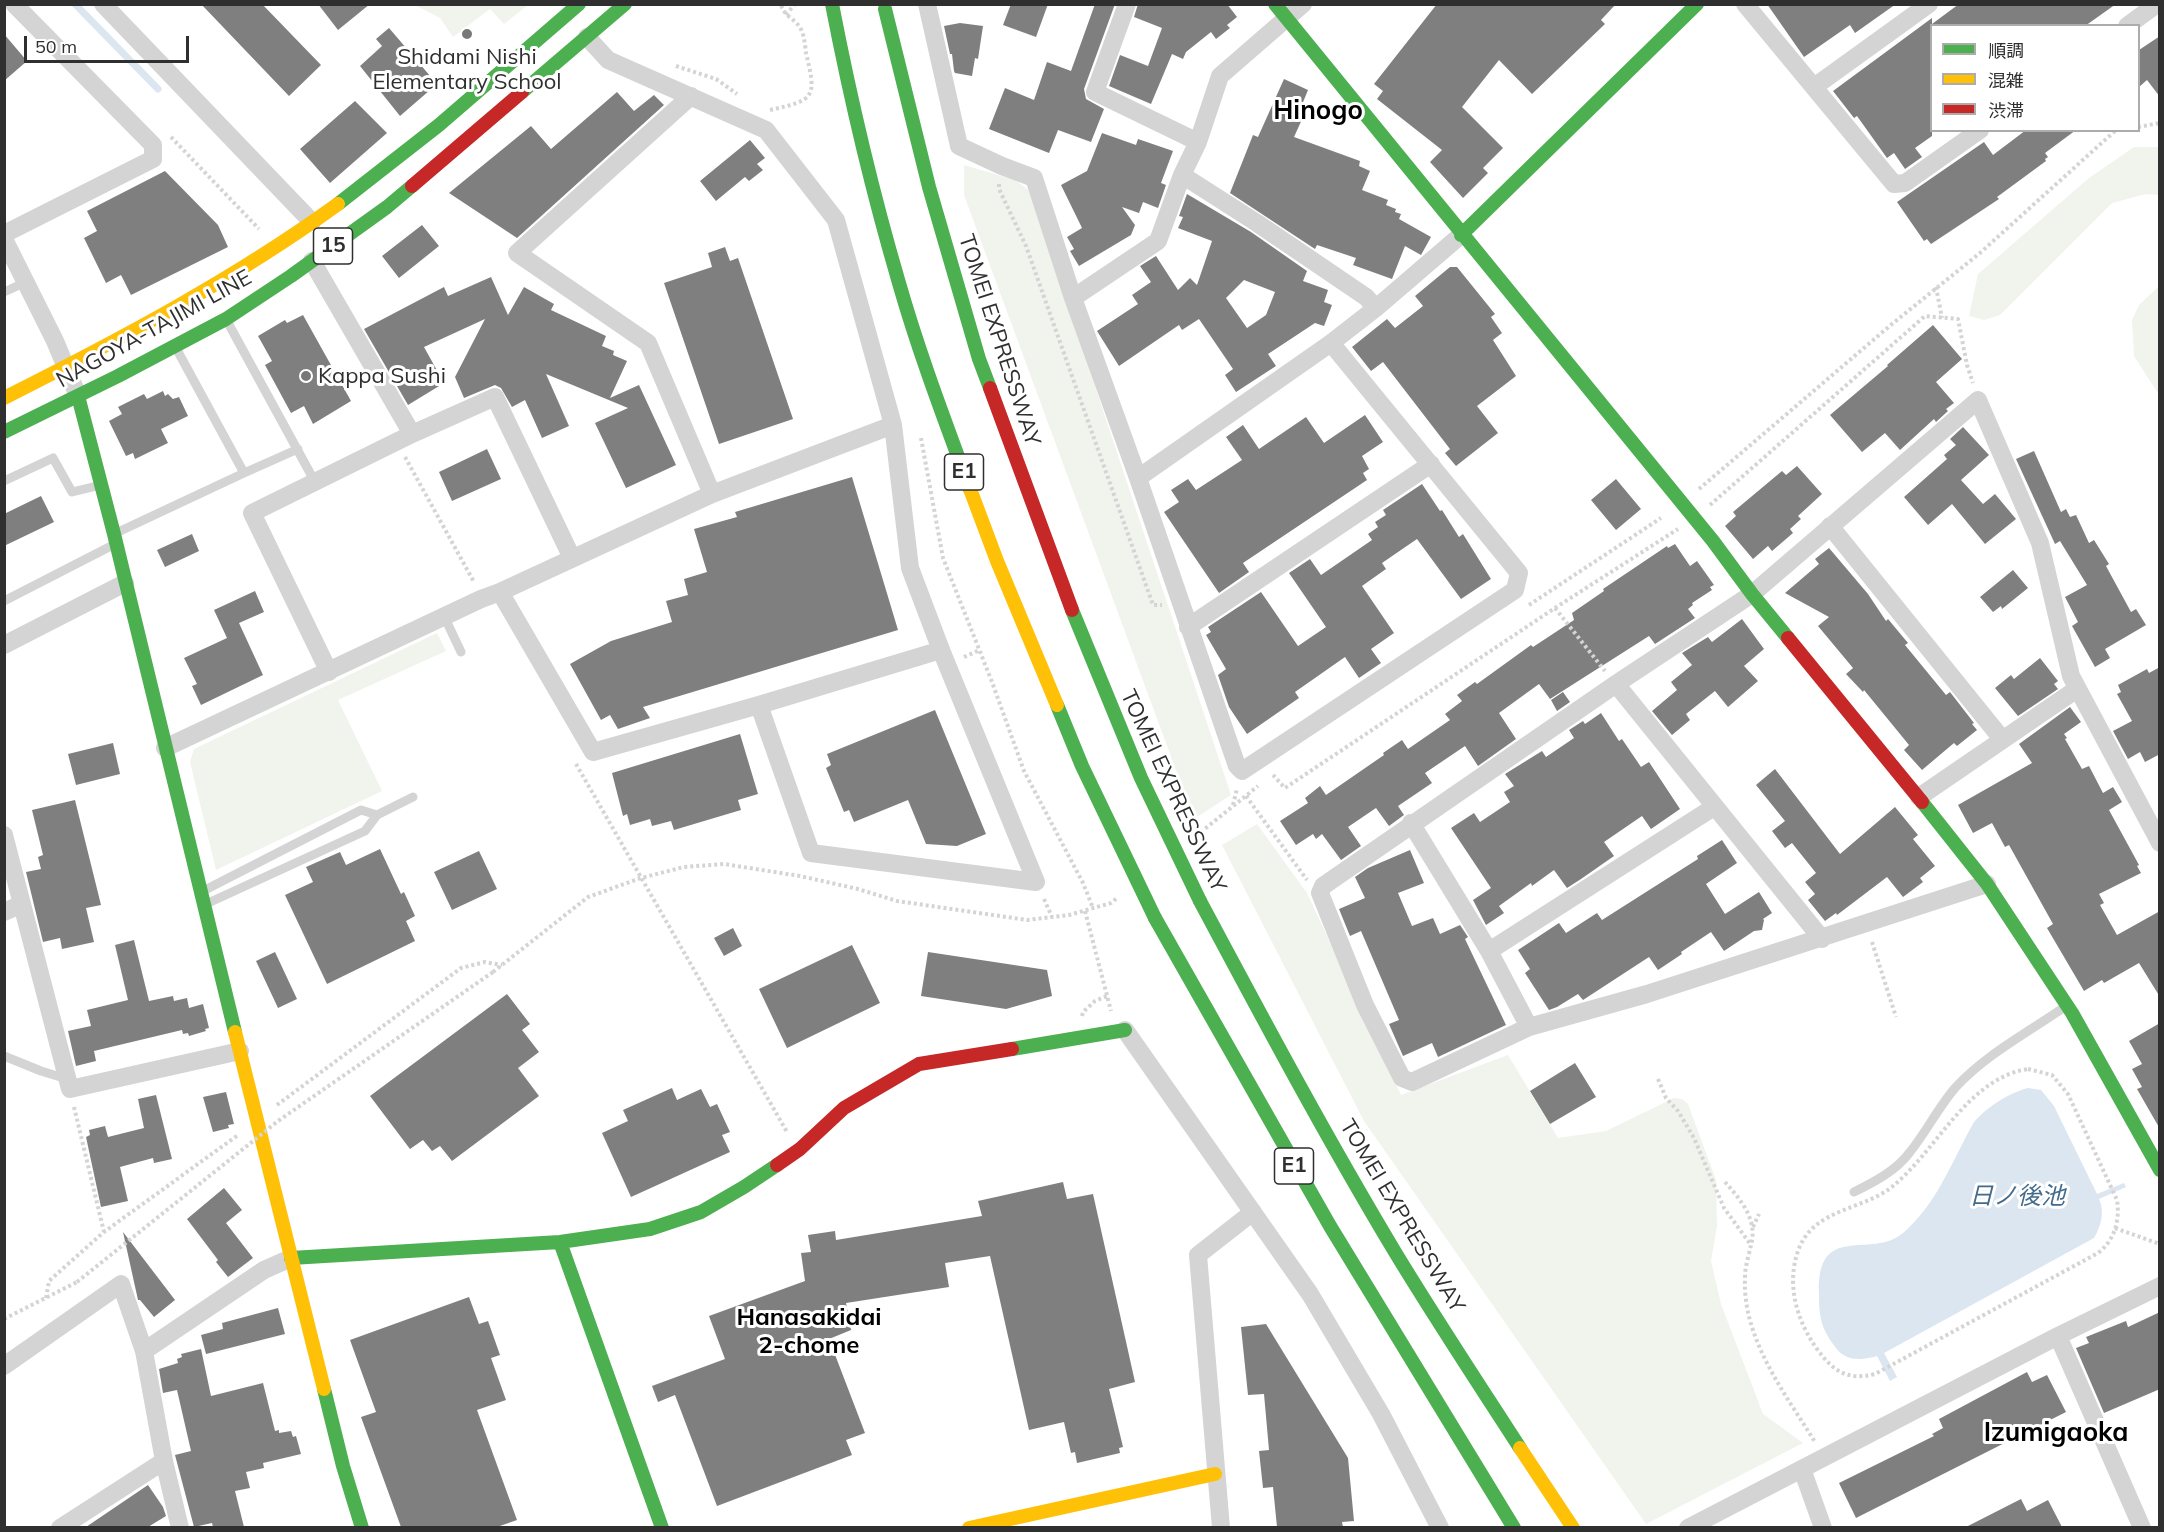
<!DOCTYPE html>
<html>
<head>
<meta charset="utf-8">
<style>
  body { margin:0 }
  #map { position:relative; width:2164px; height:1532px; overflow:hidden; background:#fff; font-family:Mulish,"Noto Sans JP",sans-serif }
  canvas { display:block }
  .frame { position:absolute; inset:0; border:6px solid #2f2f2f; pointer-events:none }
  .legend { position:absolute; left:1930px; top:24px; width:210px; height:108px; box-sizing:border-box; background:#fff; border:2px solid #acacac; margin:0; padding:8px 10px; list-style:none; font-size:18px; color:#2f2f2f }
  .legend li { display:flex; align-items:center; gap:12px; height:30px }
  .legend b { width:30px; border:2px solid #acacac }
  .scale { position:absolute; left:24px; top:36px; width:165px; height:27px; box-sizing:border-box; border:3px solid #2f2f2f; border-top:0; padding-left:8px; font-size:18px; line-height:21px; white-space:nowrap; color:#2f2f2f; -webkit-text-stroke:4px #fff; paint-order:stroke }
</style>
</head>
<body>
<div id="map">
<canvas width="2164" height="1532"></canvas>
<div class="frame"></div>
<ul class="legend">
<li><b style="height:8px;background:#4caf50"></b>順調</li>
<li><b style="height:8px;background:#ffc107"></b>混雑</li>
<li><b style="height:8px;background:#c62828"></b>渋滞</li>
</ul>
<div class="scale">50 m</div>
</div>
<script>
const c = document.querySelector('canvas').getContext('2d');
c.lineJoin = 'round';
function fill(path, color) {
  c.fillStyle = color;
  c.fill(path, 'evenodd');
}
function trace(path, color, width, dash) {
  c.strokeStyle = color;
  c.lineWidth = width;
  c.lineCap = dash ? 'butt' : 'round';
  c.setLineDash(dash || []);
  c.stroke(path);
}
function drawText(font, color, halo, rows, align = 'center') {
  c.font = font + ' Mulish,"Noto Sans JP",sans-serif';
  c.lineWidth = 6;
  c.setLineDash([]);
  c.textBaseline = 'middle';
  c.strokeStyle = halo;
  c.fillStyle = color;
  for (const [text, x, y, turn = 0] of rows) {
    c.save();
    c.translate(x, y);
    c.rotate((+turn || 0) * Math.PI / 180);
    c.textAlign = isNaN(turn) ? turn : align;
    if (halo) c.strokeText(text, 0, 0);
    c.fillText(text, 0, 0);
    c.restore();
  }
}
fill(new Path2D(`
  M415 5H528L504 24 490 9 453 37 440 18Z
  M2134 147H2159V195L2146 194 2112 203 2000 315 1984 320 1969 316 1978 274 2089 178Z
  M964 165 1015 180 1030 191 1231 795 1194 819 964 195Z
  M2159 286V395L2134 356 2132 320 2139 305Z
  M437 633 446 651 338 700 382 791 216 870 190 762 194 749Z
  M1257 824 1307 893 1401 1095 1508 1055 1558 1138 1606 1131 1674 1098 1682 1099 1688 1104 1716 1180 1717 1226 1711 1261 1721 1304 1763 1414 1803 1443 1646 1524 1364 1121 1222 845Z`), '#f0f4ed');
fill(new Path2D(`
  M2028 1088 2041 1090 2054 1106 2097 1194 2124 1183 2126 1187 2099 1199C2105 1212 2101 1226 2094 1238L1884 1353 1897 1377 1890 1381 1877 1356C1863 1360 1846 1362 1836 1348 1821 1328 1819 1318 1819 1293 1817 1221 1871 1260 1903 1233 1937 1204 1952 1161 1974 1122 1987 1107 2009 1093 2028 1088Z`), '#dbe6f0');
trace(new Path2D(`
  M75 4 158 89`), '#dbe6f0', 7);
fill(new Path2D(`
  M201 4H262L321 65 289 96Z
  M318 4H370L338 30Z
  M1011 4H1048L1036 37 1003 25Z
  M1095 4H1115L1084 89 1086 99 1104 109 1091 142 1058 130 1049 153 989 129 1005 88 1034 100 1047 62 1071 71Z
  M1138 4H1227L1237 17 1227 25 1230 28 1216 39 1211 32 1186 52 1183 59 1172 54 1151 104 1109 86 1120 55 1148 66 1162 28 1134 17Z
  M1437 4H1616L1601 20 1605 24 1532 94 1499 60 1462 107 1503 148 1483 168 1488 173 1463 198 1430 162 1442 150 1377 99 1383 91 1374 84Z
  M1767 4H1896L1855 33 1850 25 1804 57Z
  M1959 4H2116L2085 26H1932V136L1915 148 1922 157 1905 169 1894 153 1887 158 1857 116 1854 118 1833 91 1932 18V24Z
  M960 23 983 26 978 59 975 58 972 76 955 73 954 71 952 54H950L944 26Z
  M389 28 437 84 400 116 360 66 382 46 376 39Z
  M4 34 27 61 4 81Z
  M2160 36V97L2147 80 2139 87V50Z
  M1284 79 1308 90 1299 112 1304 115 1294 137 1360 161 1359 166 1370 171 1362 190 1388 200 1386 205 1396 209 1395 212 1401 214 1399 219 1431 237 1421 255 1405 246 1392 279 1353 265 1356 258 1317 245 1315 249 1230 193 1253 135 1258 137Z
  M617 92 634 111 654 95 664 105 517 238 449 193 531 126 551 149Z
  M355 101 387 133 330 183 300 149Z
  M2026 130H2076L2045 153 2048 157 2045 159 2046 161 1997 197 1999 199 1931 244 1927 239 1924 241 1897 202 1984 142 1993 155Z
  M1102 133 1136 145 1138 139 1173 151 1161 183 1166 185 1158 208 1143 202 1139 213 1122 207 1135 225 1131 235 1079 266 1070 251 1074 249 1067 237 1082 228 1061 185 1087 171Z
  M750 140 765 158 757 164 763 170 749 181 745 177 716 201 700 181Z
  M165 171 218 225 228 247 131 295 121 275 106 283 84 238 97 231 87 211Z
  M1187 194 1251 232 1307 271 1303 281 1328 290 1324 302 1332 305 1324 326 1315 323 1268 354 1276 366 1236 392 1225 375 1233 369 1199 319 1182 330 1179 325 1119 366 1097 331 1138 304 1132 295 1151 282 1140 266 1156 256 1178 290 1190 278 1197 285 1212 241 1178 228 1183 217 1179 216ZM1244 280 1275 292 1266 315 1247 328 1226 298Z
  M422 225 439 246 399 278 382 256Z
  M725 247 730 261 738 258 793 419 719 444 664 283 712 267 708 253Z
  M1450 267H1457L1495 314 1491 317 1502 333 1493 340 1516 376 1477 406 1498 433 1456 466 1445 453 1450 449 1383 362 1371 371 1352 347 1387 319 1395 328 1423 306 1415 296Z
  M491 277 508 315 524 287 554 304 551 310 606 336 602 346 614 351 613 355 627 361 610 398 639 385 676 465 626 488 595 423 628 408 546 374 569 426 542 438 525 400 512 407 501 388 495 385 464 398 455 377 485 319 424 347 444 383 408 405 364 329 444 287 448 296Z
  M303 315 351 401 313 424 304 406 291 413 265 365 272 361 258 336 285 320 287 323Z
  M1933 325 1962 359 1936 382 1954 403 1946 409 1948 411 1936 422 1934 419 1900 450 1885 433 1862 452 1830 415 1888 366 1887 365Z
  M163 391 165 396 168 394 173 399 179 397 188 416 161 429 168 443 135 459 133 453 126 456 109 421 122 414 118 407 144 394 147 399Z
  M1365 415 1383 442 1362 456 1369 469 1363 473 1367 480 1243 563 1249 572 1219 593 1164 512 1179 502 1171 490 1188 479 1196 490 1242 460 1226 437 1243 425 1259 449 1306 417 1324 443Z
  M1963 427 1989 455 1961 480 1983 504 1995 494 2016 519 1985 544 1952 504 1928 525 1904 497 1947 459 1944 455 1956 445 1950 439Z
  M487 449 501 479 452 501 439 472Z
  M2034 451 2061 512 2066 509 2070 517 2076 515 2089 543 2094 540 2109 564 2106 566 2131 612 2136 609 2146 625 2105 649 2110 658 2095 667 2072 626 2078 622 2065 597 2087 585 2060 541 2055 544 2016 459Z
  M1797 466 1822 494 1798 516 1801 519 1790 529 1793 533 1772 551 1768 546 1753 559 1725 526 1736 516 1733 512 1782 471 1786 475Z
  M852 477 898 630 643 707 650 718 618 729 610 715 601 720 570 664 611 641 672 622 666 601 688 595 684 579 707 572 694 529 737 517 735 512Z
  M1616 479 1641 509 1616 530 1591 500Z
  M1422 484 1440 511 1442 510 1459 537 1463 534 1491 579 1461 599 1417 539 1382 563 1386 569 1362 586 1394 633 1371 649 1381 663 1359 678 1345 657 1295 692 1299 698 1247 734 1229 707 1218 675 1226 669 1206 635 1211 632 1208 627 1261 592 1298 646 1326 627 1289 573 1310 559 1321 575 1372 540 1368 534 1378 527 1375 522 1386 515 1383 510Z
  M41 496 54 522 4 546V514Z
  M192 534 199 551 165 567 157 550Z
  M1675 544 1690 566 1697 561 1714 585 1710 587 1712 590 1692 603 1693 605 1688 609 1695 618 1655 644 1649 636 1550 699 1539 684 1499 713 1516 739 1478 766 1465 746 1425 773 1432 783 1398 806 1404 815 1389 826 1376 808 1348 827 1361 846 1341 860 1322 834 1316 839 1313 834 1296 845 1280 821 1308 803 1305 798 1320 786 1326 795 1384 755 1383 753 1402 740 1408 749 1450 720 1445 714 1462 701 1457 695 1475 682 1477 684 1531 645 1533 647 1574 620 1572 613 1604 591 1603 589 1667 546 1668 548Z
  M1829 548 1868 594 1886 621 1888 619 1908 643 1905 645 1946 695 1950 692 1974 723 1972 724 1977 730 1957 746 1954 743 1922 770 1904 750 1909 745 1864 690 1863 692 1846 674 1853 668 1818 626 1829 617 1785 593 1819 564 1815 559Z
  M2013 570 2028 588 2002 609 2001 606 1993 612 1980 597Z
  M255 591 264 612 239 623 263 675 201 705 192 686 197 684 184 658 227 638 214 610Z
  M1742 619 1764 649 1744 666 1758 681 1728 707 1715 691 1686 714 1690 720 1672 735 1652 711 1677 690 1671 682 1692 665 1682 653 1708 637 1712 642Z
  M2040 658 2058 681 2054 684 2058 689 2018 716 1995 688 2011 675 2014 679Z
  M2160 667V754L2145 762 2140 752 2128 759 2113 731 2132 721 2117 694 2121 692 2118 685 2147 669 2149 673Z
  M1563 692 1570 702 1557 711 1551 700Z
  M2070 707 2081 722 2064 734 2067 738 2065 739 2082 769 2089 766 2103 793 2113 787 2122 802 2109 810 2139 865 2137 866 2141 873 2099 894 2104 903 2100 905 2117 935 2160 911V997L2139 963 2104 983 2102 980 2084 991 2047 928 2053 924 2009 845 2005 847 1992 823 1973 833 1958 805 2032 763 2019 744Z
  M935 710 986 834 957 846 926 844 908 800 854 822 849 810 844 812 826 768 831 765 827 754Z
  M1601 713 1619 741 1622 739 1641 767 1649 762 1680 809 1651 829 1642 816 1604 842 1614 856 1581 879 1567 888 1554 870 1532 886 1531 883 1499 906 1504 913 1486 925 1473 900 1491 888 1451 828 1474 813 1480 822 1510 802 1504 792 1514 786 1505 774 1542 751 1546 757 1574 738 1569 730 1583 721 1585 724Z
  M740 734 758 794 738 800 741 810 674 830 671 821 652 826 650 819 630 825 627 814 623 816 612 773Z
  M113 743 120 774 76 785 68 754Z
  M1775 769 1840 854 1895 807 1918 835 1913 839 1935 866 1920 878 1923 882 1903 897 1887 877 1837 915 1836 913 1825 921 1808 900 1815 894 1805 882 1816 873 1792 843 1785 848 1772 831 1785 821 1756 785Z
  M75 800 101 905 86 908 94 942 62 949 60 938 43 942 26 872 41 869 38 857 43 855 32 810Z
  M1722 840 1737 863 1706 884 1725 914 1759 892 1772 913 1763 919 1764 920 1762 930 1754 931 1724 951 1711 932 1681 952 1682 954 1658 970 1649 957 1583 1000 1578 994 1557 1007 1549 1010 1525 973 1530 969 1518 950 1559 923 1566 933 1597 913 1602 920 1698 859 1697 856Z
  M380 849 401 894 404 892 415 916 406 921 415 941 327 984 285 895 313 882 306 867 340 852 346 865Z
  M1410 850 1424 883 1398 893 1412 926 1433 918 1440 934 1460 925 1468 937 1465 939 1506 1025 1438 1057 1432 1043 1403 1056 1389 1024 1399 1020 1361 931 1350 936 1339 909 1365 898 1355 877 1368 868Z
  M479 851 497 889 452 910 434 872Z
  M733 928 742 946 724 956 714 938Z
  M134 940 149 1001 173 996 174 1001 187 998 189 1008 203 1004 209 1028 205 1029 206 1031 189 1036 188 1033 183 1034 182 1030 94 1051 96 1061 76 1066 68 1031 91 1026 87 1010 128 1000 115 945Z
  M852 945 880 1003 787 1048 759 989Z
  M275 952 297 999 278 1008 256 961Z
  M928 952 1047 970 1052 996 1006 1009 921 996Z
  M507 994 530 1024 522 1030 539 1052 518 1068 539 1096 452 1161 440 1146 432 1151 423 1140 410 1149 370 1096Z
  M2160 1023V1129L2137 1089 2142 1087 2132 1069 2142 1064 2129 1041Z
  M1575 1063 1596 1097 1550 1124 1530 1091Z
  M672 1088 677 1100 701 1089 710 1107 717 1104 730 1132 722 1135 730 1152 631 1197 602 1133 628 1121 623 1110Z
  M226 1092 234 1124 228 1125 229 1128 213 1132 203 1097Z
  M156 1095 172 1159 154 1163 153 1158 120 1167 128 1201 101 1207 86 1137 90 1135 89 1130 105 1126 108 1137 144 1128 138 1099Z
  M1063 1182 1067 1199 1093 1194 1135 1382 1109 1389 1123 1447 1119 1448 1120 1453 1077 1463 1075 1452 1071 1453 1064 1422 1029 1430 990 1256 945 1263 949 1287 846 1303 851 1330 829 1339 865 1433 846 1440 852 1455 717 1506 675 1395 658 1402 652 1386 725 1359 709 1316 805 1281 801 1253 811 1252 808 1235 835 1231 836 1240 982 1216 978 1201Z
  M224 1188 242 1210 226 1223 253 1258 228 1277 216 1262 218 1260 187 1219Z
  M123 1232 175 1300 154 1317 140 1300H138Z
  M469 1297 479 1324 488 1321 500 1355 491 1358 506 1400 477 1410 517 1520 497 1527H401L361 1417 376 1412 350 1340Z
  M278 1308 285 1334 206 1354 201 1335 223 1329 222 1323Z
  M2160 1312V1389L2104 1413 2076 1348 2089 1343 2086 1337 2126 1321 2128 1327Z
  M1266 1324 1348 1458 1354 1521 1342 1522 1343 1527H1277L1273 1487 1263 1488 1259 1451 1269 1450 1264 1394 1248 1395 1241 1327Z
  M201 1349 211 1396 263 1383 275 1431 279 1430V1433L291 1431 293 1437 296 1436 301 1454 263 1463 264 1468 246 1472 250 1488 235 1491 244 1527H213L212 1523 194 1527 175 1455 191 1451 177 1390 163 1393 159 1369 178 1363 177 1359 182 1357 181 1354Z
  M2027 1372 2032 1382 2047 1375 2066 1412 1856 1518 1839 1483 1934 1436 1932 1434 1943 1428 1939 1419Z
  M148 1485 163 1507 166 1516 148 1527H86Z
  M2021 1499 2027 1511 2048 1500 2062 1527H1966Z`), '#7f7f7f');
trace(new Path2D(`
  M786 15 795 4
  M676 66 716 79 737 94
  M770 110C815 100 817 98 806 53 805 45 804 32 799 26 793 18 783 15 781 4
  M2138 127 2160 123
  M171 137 259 229
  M999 184V189L1026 246 1153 605H1162
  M1936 287 1942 318
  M921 438 943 558 992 682 1024 771 1083 883 1093 908
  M405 457 474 582
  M1699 489 1892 324 1980 253 2116 130
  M1710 505 1925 316 1958 319 1967 365 1973 383
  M1529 605 1661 518
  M1555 608 1605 671
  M964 657 980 650
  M576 764 787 1132
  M1273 775 1285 788 1555 608 1678 529
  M1246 796 1307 880
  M1233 805 1237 789
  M1196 836 1258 786
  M1044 899 1052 917
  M1085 911 1111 1011
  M1872 942 1896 1017
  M493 972 588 897 641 878 684 867 724 864 800 876 858 889 897 901 1027 920 1069 915 1111 903 1117 898
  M1082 1016 1083 1012 1095 1001 1107 996
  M2028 1069 2052 1075 2068 1094 2117 1200C2120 1220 2115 1240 2098 1253L1875 1374C1847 1381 1833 1371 1817 1349 1796 1320 1785 1281 1800 1246 1817 1208 1864 1210 1893 1186 1937 1150 1968 1078 2028 1069Z
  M1658 1079 1666 1098 1678 1111 1694 1138 1724 1208 1751 1245C1749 1255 1745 1266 1745 1277 1742 1338 1784 1392 1815 1442
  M277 1105 461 968 485 962 502 965
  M74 1107 104 1232
  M1725 1182C1741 1200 1758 1220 1751 1245
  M1753 1227 1759 1214
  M2115 1228 2160 1244
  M46 1298 49 1281 104 1232 238 1135
  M4 1319 77 1282`), '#d4d4d4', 4, [3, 3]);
trace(new Path2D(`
  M4 292 26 282
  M227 321 315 482
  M176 348 244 473 298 449
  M4 481 53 458 72 492 101 485
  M116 533 244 473
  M4 601 115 544
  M444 616 461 652
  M201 892 361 810 377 815
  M206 904 365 831 377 815 413 797
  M4 1056 41 1071 67 1079
  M1854 1192C1874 1182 1896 1171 1910 1152 1926 1132 1938 1108 1955 1088 1986 1054 2029 1032 2066 1006`), '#d4d4d4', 9);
trace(new Path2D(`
  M103 4 312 222
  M927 4 959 146 1002 166 1034 178 1073 298 1138 478 1237 766 1242 771 1515 590 1519 573 1331 343
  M1127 4 1095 92 1198 142
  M1745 4 1894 184 1905 183 1980 130
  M2127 26 2157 4
  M587 37 608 60 766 130 836 220 893 425 910 568 941 650 1036 882 811 853 759 705
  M1814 87 1929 4
  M691 96 517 253 648 343 712 494
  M1182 175 1257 223 1366 297 1376 308
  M4 234 153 159V145L14 4
  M4 239 55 341 78 396
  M312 261 412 434
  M1073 298 1158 241 1182 175 1198 142 1220 76 1303 4
  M1138 478 1331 343 1376 308 1461 235
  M1830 526 2002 739
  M500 592 593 752 759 705 941 650
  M1188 627 1431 464
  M4 645 125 583
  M329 672 252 513 412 434 495 397 572 558
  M1616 684 1822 939
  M165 748 481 599 500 592 712 494 893 425
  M1919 797 2077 689
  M1411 823 1489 951 1529 1027
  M4 835 70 1089 240 1051
  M1987 884 1647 994 1529 1027 1412 1082 1402 1078 1365 1005 1320 893 1323 886 1616 684 1752 594 1978 400 2040 543 2071 676 2160 843
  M4 912 22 904
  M1489 951 1714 807
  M1125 1030 1310 1294 1381 1414 1440 1528
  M2058 1336 2142 1528
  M144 1351 264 1270 291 1258
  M4 1366 121 1284 144 1351 164 1461 180 1528
  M1802 1469 1823 1528
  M60 1528 164 1461
  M1221 1528 1198 1255 1253 1212
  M1688 1528 2058 1336 2160 1286`), '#d4d4d4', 18);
trace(new Path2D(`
  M1275 4 1713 541 1752 594 1788 638
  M522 92 625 4
  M338 204 439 125 579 4
  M1461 235 1697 4
  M78 396 114 534 235 1032
  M4 432 118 376 226 319 291 276 387 207 412 186
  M1922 802 1987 884 2072 1013 2160 1170
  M1200 901C1263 1019 1326 1137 1395 1252 1435 1318 1478 1383 1520 1448
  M1155 918 1330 1226 1514 1528
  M1012 1049 1125 1030
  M560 1242 662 1528
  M291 1258 560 1242 650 1229 701 1212 744 1187 777 1165
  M324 1389 343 1466 362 1528`), '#4caf50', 14);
trace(new Path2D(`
  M4 398C119 340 233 280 338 204
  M235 1032 324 1389
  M1520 1448 1573 1528
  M969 1528 1215 1474`), '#ffc107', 14);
trace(new Path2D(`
  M412 186 522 92
  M1788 638 1922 802
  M777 1165 800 1149 844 1108 919 1064 1012 1049`), '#c62828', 14);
trace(new Path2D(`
  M77 1282 278 1121 493 972`), '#d4d4d4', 4, [3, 3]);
trace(new Path2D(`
  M832 4C850 97 872 191 899 283 919 353 945 421 970 489
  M885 9 929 187 979 359 990 388
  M1072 610 1141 778 1200 901
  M1057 705 1082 766 1155 918`), '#4caf50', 14);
trace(new Path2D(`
  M970 489 997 561 1057 705`), '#ffc107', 14);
trace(new Path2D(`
  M990 388 1072 610`), '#c62828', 14);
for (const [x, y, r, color] of [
  [467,34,6,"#787878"],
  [306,376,6,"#787878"]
]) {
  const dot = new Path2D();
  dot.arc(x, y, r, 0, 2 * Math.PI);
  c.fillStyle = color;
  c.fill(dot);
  trace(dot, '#fff', 2);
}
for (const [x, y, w] of [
  [333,246,39],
  [964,472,39],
  [1294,1166,39]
]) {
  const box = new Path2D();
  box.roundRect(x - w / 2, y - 18, w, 36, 4.5);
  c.fillStyle = '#fff';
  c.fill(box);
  trace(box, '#2f2f2f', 1.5);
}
drawText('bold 21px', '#2f2f2f', null, [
  ["15",333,246],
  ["E1",964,472],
  ["E1",1294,1166]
]);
drawText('22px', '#2f2f2f', '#fff', [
  ["Shidami Nishi",467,57],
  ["Elementary School",467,82],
  ["Kappa Sushi",318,376,"left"]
]);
drawText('22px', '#2f2f2f', '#fff', [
  ["NAGOYA-TAJIMI LINE",154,329,-29],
  ["TOMEI EXPRESSWAY",999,340,72],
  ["TOMEI EXPRESSWAY",1173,791,65],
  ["TOMEI EXPRESSWAY",1402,1216,59]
]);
drawText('italic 24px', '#426b8c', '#fff', [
  ["日ノ後池",2017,1197]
]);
drawText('bold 24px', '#000', '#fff', [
  ["Hanasakidai",809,1318],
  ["2-chome",809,1346]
]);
drawText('bold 26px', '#000', '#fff', [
  ["Hinogo",1318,111],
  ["Izumigaoka",2056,1433]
]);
</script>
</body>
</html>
